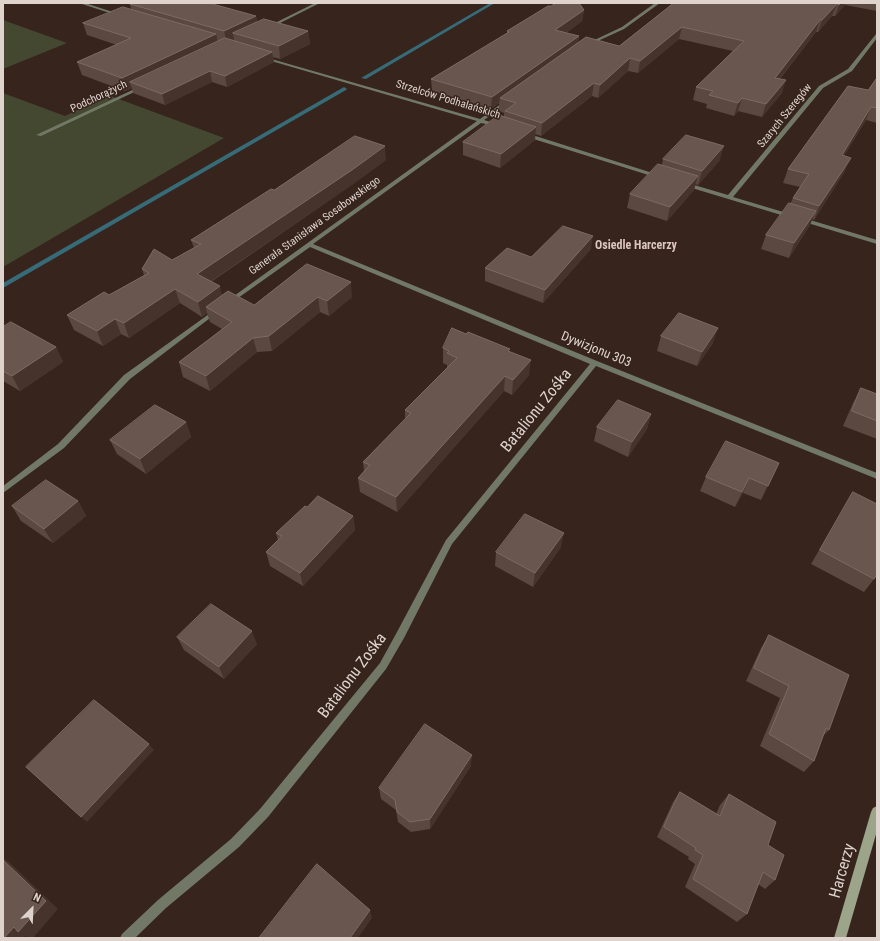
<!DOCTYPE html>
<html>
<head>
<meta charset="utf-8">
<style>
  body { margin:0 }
  #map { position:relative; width:880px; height:941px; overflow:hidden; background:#36241d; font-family:"Roboto Condensed",sans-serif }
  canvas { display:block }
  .frame { position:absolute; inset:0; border:4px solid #dfd3ce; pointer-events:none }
  .north { position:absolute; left:12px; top:889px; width:40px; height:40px; -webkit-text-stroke:3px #36241d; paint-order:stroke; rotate:24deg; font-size:11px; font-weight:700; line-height:16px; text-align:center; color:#dfd3ce }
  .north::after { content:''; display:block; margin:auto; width:14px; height:18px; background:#dfd3ce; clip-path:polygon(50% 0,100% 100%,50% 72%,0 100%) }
</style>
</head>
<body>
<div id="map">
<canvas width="880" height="941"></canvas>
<div class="frame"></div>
<div class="north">N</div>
</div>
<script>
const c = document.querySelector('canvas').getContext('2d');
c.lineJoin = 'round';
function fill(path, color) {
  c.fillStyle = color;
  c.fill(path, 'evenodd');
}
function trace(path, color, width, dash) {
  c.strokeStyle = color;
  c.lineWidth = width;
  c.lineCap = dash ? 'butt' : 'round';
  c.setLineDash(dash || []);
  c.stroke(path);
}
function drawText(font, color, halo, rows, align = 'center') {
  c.font = font + ' "Roboto Condensed",sans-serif';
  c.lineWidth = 3;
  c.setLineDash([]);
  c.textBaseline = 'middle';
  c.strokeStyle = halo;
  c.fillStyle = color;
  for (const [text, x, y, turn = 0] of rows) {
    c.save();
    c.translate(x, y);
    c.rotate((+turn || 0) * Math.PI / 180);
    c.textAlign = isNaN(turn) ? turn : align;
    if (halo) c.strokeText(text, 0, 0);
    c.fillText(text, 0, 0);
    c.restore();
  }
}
fill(new Path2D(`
  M3 20 67 43 3 69Z
  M3 93 65 116 108 95 224 138 3 267Z`), '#444831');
fill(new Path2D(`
  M490 3H495L366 79 361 78Z
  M344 87 347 89 346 90 3 288V283Z`), '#366b77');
fill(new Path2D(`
  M79 3H85L122 15 119 16Z
  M315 3H320L270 28 267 27Z
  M655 3H660L624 29 589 45 586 44 622 27Z
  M876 34H877V38L852 71 823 88 733 197 877 240V244L682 185 681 184 684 182 728 195 819 86 848 69Z
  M261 56 480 119 505 101 509 102 484 120 500 125V127L481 123 313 244 597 361 877 473V479L596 366 452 544 404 638 386 669 268 817 239 847 166 908 135 938H120L122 934 158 900 231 839 260 809 380 663 397 632 446 540 590 364 310 247 231 303H227V301L477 121 261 58Z
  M141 86 145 87 41 136 36 135Z
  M526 133 662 176 663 177 658 178 524 136V134Z
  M216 309 218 310V312L130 379 64 448 3 493V486L58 444 124 375Z`), '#727866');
fill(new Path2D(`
  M877 806V831L846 938H834L871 812 873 808Z`), '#9ca589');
fill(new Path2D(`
  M674 3H877V11L845 5 835 16H832L818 32H816L780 79 782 93 762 117 738 111 734 116 706 108 707 104 693 100 696 87 733 51 679 39 638 73 628 71 598 98 592 96 541 136 535 134V140L500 168 463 155V142L504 117V113L499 111V103L491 109 432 91 431 79 507 33V31L551 6 584 10 582 21 566 33 579 36 578 43 619 46Z
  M130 4 256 16 257 22 308 31 310 44 280 59 273 57 274 62 227 87 212 82 165 105 133 93 132 88 125 91 82 75 77 62 117 45 87 35 83 23 131 9Z
  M877 78V123L866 120 844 156 845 171 814 220 812 219 810 225 789 258 761 249 766 235 790 204 793 198 800 187 783 183 788 169 868 90Z
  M663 159 720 160 698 185 695 184 694 190 667 221 627 208 630 194 662 165Z
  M386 160 353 184 211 282 222 295 254 305 307 264 352 297 329 316 320 312 272 351 257 352 210 391 183 377 179 362 222 329 210 322 207 313 202 317 180 303 129 338 121 334 103 346 74 330 67 315 109 295 144 275 142 269 172 260 194 248 191 240 274 190Z
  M591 249 543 303 485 281V268L531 257Z
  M3 327 56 347 63 362 20 391 3 381Z
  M661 336 713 343 697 366 657 351Z
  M443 348 509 352 529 375 512 395 504 391 397 512 360 492 358 478 364 471 363 462 405 419V410L447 368V365L443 363Z
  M861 388 877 394V439L843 426 853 403Z
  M651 414 647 429 628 457 594 441 597 427Z
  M186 422 191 437 146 474 117 454 110 440Z
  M779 463 761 500 743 493 735 507 700 491 706 477Z
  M853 492 874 579 864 592 811 564Z
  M78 501 86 516 53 543 21 521 12 506Z
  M307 507 353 516 355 530 303 586 270 566 266 552 278 540 276 533Z
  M561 547 533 587 495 566 496 552Z
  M769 635 829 730 823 736 814 761 804 772 760 746 780 698 746 681 761 648Z
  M177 637 257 644 224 679 184 650Z
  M471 766 430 829 411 832 398 822 396 810 381 799 379 788Z
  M680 792 716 814 720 805 729 794 768 845 775 880 765 889 758 884 747 914 737 922 685 887 695 864 688 859 689 857 657 837 673 802Z`), '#5b4840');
fill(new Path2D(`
  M841 3H846L845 5 835 16 839 5Z
  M837 4 832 16 818 32 822 20Z
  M584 10 582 21 553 42 555 30Z
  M256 16 258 29 233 33 234 40 227 43 224 31Z
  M820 20 816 32 771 90 775 78Z
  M682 27 679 39 638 73 640 61Z
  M308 31 310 44 280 59 279 46Z
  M216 34 219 46 130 82 132 88 125 91 122 78Z
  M579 36 577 48 500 98 499 103 491 109 492 97Z
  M272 52 274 62 227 87 225 76Z
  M630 58 628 71 598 98 600 85Z
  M210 71 212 82 165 105 162 94Z
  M786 80 782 93 762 117 766 104Z
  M594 83 592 96 541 136 542 123Z
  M742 98 738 111 734 116 738 103Z
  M871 107 866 120 836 169 842 155Z
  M536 127 535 140 500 168 501 154Z
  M385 146 386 160 353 184 201 288 197 274Z
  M724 146 720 160 698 185 702 171Z
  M851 158 845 171 814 220 819 206Z
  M698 176 694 190 667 221 670 207Z
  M816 211 810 225 789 258 794 243Z
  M593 236 591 249 543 303 545 290Z
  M351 282 352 297 329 316 327 301Z
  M220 286 223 301 206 307 207 313 202 317 198 302Z
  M175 289 180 303 129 338 124 323Z
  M318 297 320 312 272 351 269 336Z
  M115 319 121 334 103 346 97 331Z
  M718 328 713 343 697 366 702 352Z
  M253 338 257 352 210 391 206 376Z
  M56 347 63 362 20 391 12 376Z
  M531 360 529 375 512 395 513 380Z
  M505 376 504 391 397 512 396 497Z
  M651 414 647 429 628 457 632 442Z
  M186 422 191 437 146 474 140 459Z
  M749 478 743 493 735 507 742 492Z
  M78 501 86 516 53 543 44 529Z
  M353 516 355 530 303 586 300 573Z
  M564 533 561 547 533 587 535 573Z
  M252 631 257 644 224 679 219 667Z
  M149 744 154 750 87 822 81 817Z
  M472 755 471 766 430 829V819Z
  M3 858 8 861 58 909 33 938H29L25 936 24 938H4Z
  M370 910 372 918 358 938H350Z`), '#46332b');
const building = new Path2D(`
  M131 3H209L256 16 224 31 130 4Z
  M556 3H579L584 10 555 30 579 36 492 97 431 79 509 32 507 31 548 6H551Z
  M674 3H841L839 5 837 4 822 20H820L775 78 786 80 766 104 742 98 738 103 709 95 713 91 696 87 744 41 682 27 640 61 630 58 600 85 594 83 542 123 505 111 516 103 500 98 586 37 619 46Z
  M123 7 216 34 122 78 77 62 131 38 83 23Z
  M264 19 308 31 279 46 233 33Z
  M225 38 272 52 225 76 210 71 162 94 130 82Z
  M877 78V108L871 107 842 155 851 158 819 206 793 198 809 174 788 169 848 86 868 90Z
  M499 115 536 127 501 154 463 142Z
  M686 135 724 146 702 171 663 159Z
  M355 136 385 146 352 170 197 274 220 286 198 302 175 289 124 323 115 319 97 331 67 315 104 292 109 295 149 273 142 269 154 249 172 260 201 244 191 240 271 189 274 190Z
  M658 164 698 176 670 207 630 194Z
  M789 203 816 211 794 243 766 235Z
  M563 226 593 236 545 290 485 268 507 248 531 257Z
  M307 264 351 282 327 301 318 297 269 336 253 338 206 376 179 362 232 322 206 307 228 291 254 305Z
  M679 313 718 328 702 352 661 336Z
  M11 322 56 347 12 376 3 371V327Z
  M452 328 466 334 468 332 510 349 508 351 531 360 513 380 505 376 396 497 358 478 370 465 363 462 411 413 405 410 457 358 447 353 449 351 443 348Z
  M861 388 877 394V421L852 411Z
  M618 400 651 414 632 442 597 427Z
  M155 405 186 422 140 459 110 440Z
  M726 441 779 463 768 486 749 478 742 492 706 477Z
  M46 480 78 501 44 529 12 506Z
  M853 492 877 504V574L874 579 820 550Z
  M318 496 353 516 300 573 266 552 282 536 276 533 305 506 307 507Z
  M525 514 564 533 535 573 496 552Z
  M211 604 252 631 219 667 177 637Z
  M769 635 849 675 829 730 826 728 814 761 769 734 789 686 754 668Z
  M94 700 149 744 81 817 26 767Z
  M425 724 472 755 430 819 410 822 397 812 395 800 379 788Z
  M680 792 720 816 729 794 776 822 768 845 784 855 775 880 763 872 747 914 693 879 703 855 695 850 696 848 664 827Z
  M3 860 46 901 18 932 14 927 4 938H3Z
  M317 864 370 910 350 938H259Z`);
fill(building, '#69564f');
trace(building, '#7c6a63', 1);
drawText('11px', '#dfd3ce', '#36241d', [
  ["Podchorążych",99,97,-25],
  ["Strzelców Podhalańskich",448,100,17],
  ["Szarych Szeregów",785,116,-51],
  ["Generała Stanisława Sosabowskiego",315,226,-36]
]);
drawText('bold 12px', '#ddc5bb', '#36241d', [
  ["Osiedle Harcerzy",636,246]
]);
drawText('13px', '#dfd3ce', '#36241d', [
  ["Dywizjonu 303",596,350,22]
]);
drawText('16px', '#dfd3ce', '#36241d', [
  ["Batalionu Zośka",537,411,-51],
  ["Batalionu Zośka",353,676,-53],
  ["Harcerzy",843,871,-74]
]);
</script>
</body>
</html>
